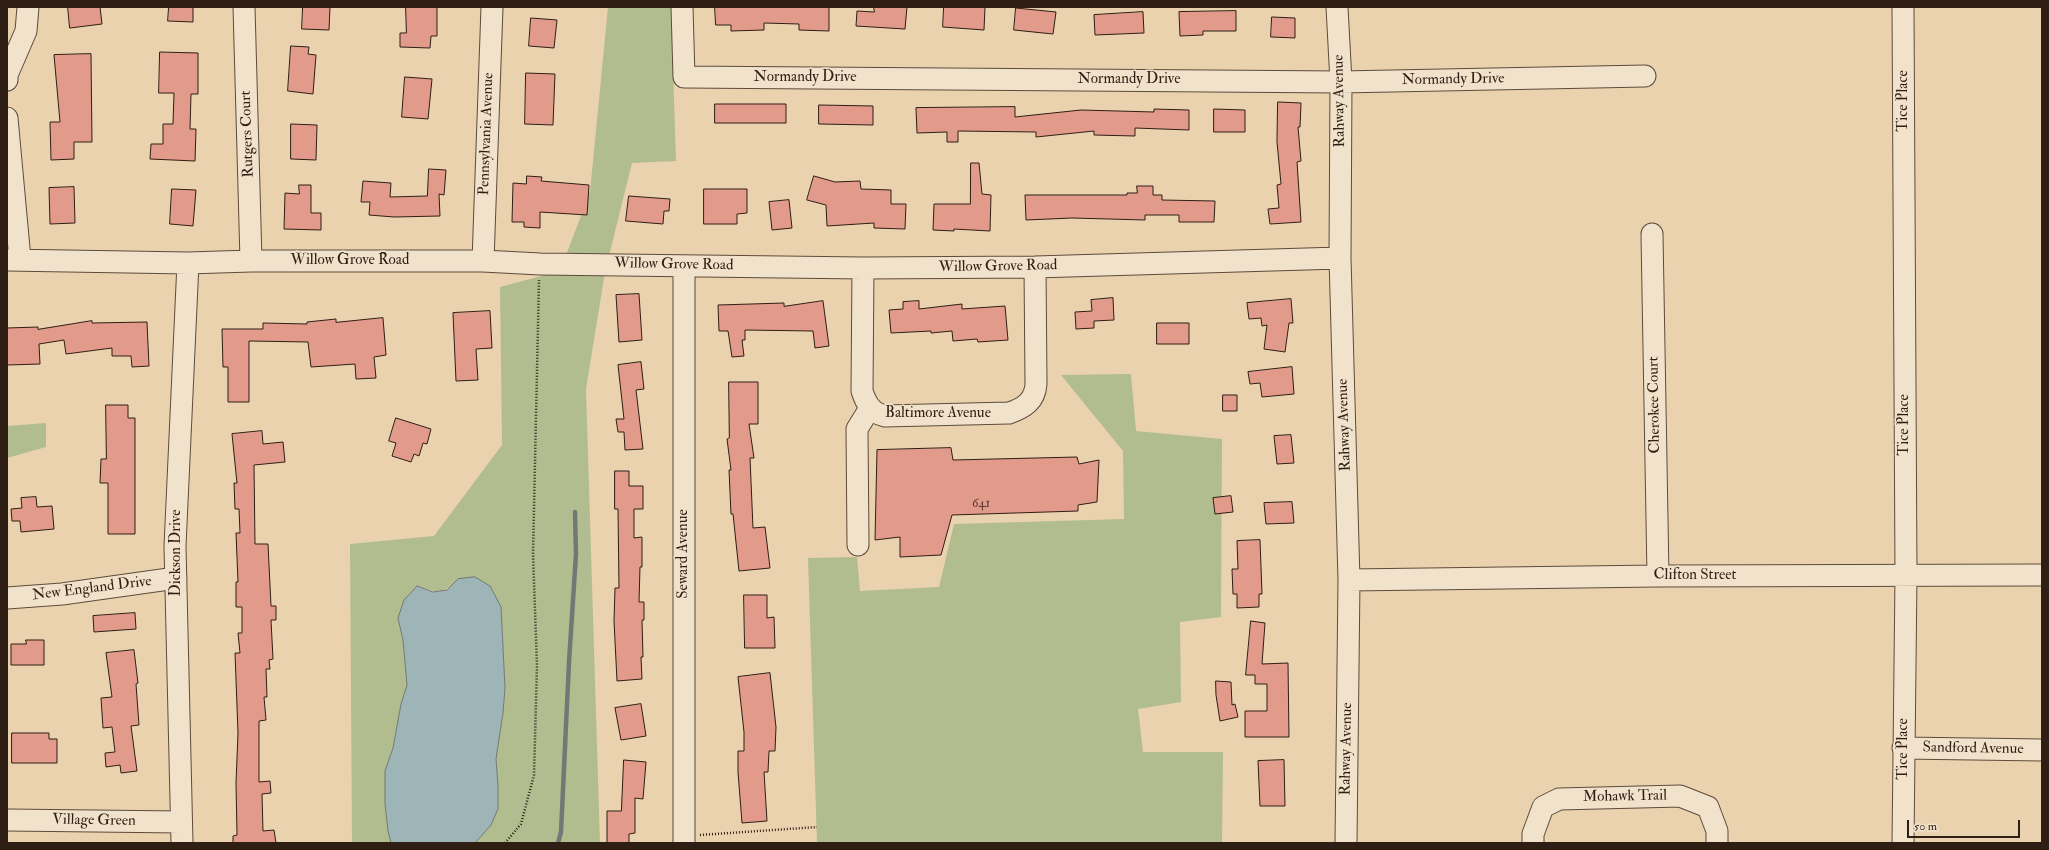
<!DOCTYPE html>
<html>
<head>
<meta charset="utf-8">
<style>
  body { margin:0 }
  #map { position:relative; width:2049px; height:850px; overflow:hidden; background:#ead2af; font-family:"IM FELL Double Pica",serif }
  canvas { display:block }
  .frame { position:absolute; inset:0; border:8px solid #2e1e14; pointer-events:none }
  .scale { position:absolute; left:1907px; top:820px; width:113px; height:18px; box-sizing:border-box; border:2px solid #2e1e14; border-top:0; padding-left:5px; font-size:12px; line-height:14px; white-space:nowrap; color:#2e1e14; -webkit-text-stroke:3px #f1e2cb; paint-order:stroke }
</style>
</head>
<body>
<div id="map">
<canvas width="2049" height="850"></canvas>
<div class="frame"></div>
<div class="scale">50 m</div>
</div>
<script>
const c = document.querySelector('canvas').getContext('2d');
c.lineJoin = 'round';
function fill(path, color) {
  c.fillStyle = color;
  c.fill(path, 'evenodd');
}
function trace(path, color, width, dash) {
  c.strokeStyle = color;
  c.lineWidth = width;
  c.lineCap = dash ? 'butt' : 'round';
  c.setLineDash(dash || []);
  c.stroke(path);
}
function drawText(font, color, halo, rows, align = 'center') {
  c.font = font + ' "IM FELL Double Pica",serif';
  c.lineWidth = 3;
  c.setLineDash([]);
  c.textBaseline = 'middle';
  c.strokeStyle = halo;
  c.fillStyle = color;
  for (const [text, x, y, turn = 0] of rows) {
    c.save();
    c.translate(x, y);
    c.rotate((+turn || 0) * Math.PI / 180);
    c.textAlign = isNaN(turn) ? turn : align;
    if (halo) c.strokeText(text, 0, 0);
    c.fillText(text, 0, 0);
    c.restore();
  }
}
fill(new Path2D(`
  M608 7H671L676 161 632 163 605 272 586 389 600 843H475L491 825 498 785 496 759 503 713 505 688 501 607 458 579C442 595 439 593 417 586L398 618 403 640 407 685 401 704 393 748 385 771V804L388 831 391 843H352L350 544 434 536 502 445 500 287 560 271 590 192Z
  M1131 374 1136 431 1222 439 1221 617 1180 622 1181 702 1138 709 1143 752H1223L1222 843H817L808 558 857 557 860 591 939 587 954 524 1124 519 1123 451 1061 375Z
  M46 423V447L7 458V426Z`), '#b1bd8f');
const water = new Path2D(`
  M475 577 490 586 501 607 505 688 503 713 496 759 498 785V809L491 825 475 843H391L388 831 385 804V771L393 748 401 704 407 685 403 640 398 618 404 600 417 586 433 592 447 590 458 579Z`);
fill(water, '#9db5b6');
trace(water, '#717975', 1);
trace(new Path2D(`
  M558 843 561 832 569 662 576 554 575 512`), '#717975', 4.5);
const building = new Path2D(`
  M68 7H100L102 24 70 28Z
  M169 7H193V22L168 21Z
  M303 7H330L329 30 302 29Z
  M406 7H437V36H431L430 48 400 47V33H406Z
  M715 7H829V31L799 30V24L764 23V30L731 31V25H716Z
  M874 7H907L905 29 856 26 857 11 874 12Z
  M944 7H985L984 30 943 27Z
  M1016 8 1056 12 1053 34 1014 30Z
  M1236 11V31H1203V35L1180 36 1179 12Z
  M1143 12 1144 33 1095 35 1094 15Z
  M1272 17 1295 18V38L1271 37Z
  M531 18 557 20 554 48 529 46Z
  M291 46 309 47 308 54 316 55 313 94 288 91Z
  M160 52 198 53V94H191L190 129H196L195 161 150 159 151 144H163V124H173L174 93H159Z
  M91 54 92 142H74V159L51 160 50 122H60L54 55Z
  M526 73 555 74 553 125 525 124Z
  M405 77 432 79 428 119 402 117Z
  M1278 102 1301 103 1300 127H1298L1301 161 1297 162 1301 222 1270 224 1268 209 1279 208 1277 185 1281 184 1277 142Z
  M715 104H786V123H715Z
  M819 105 873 106V125L819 124Z
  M1015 107V117L1081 110 1154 112V109L1189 110V130L1135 128V136L1094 135V131L1036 137V132L958 131V142H947V132L917 133 916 108Z
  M1214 109 1245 110V132H1214Z
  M291 124 317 125 316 160 291 159Z
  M971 163H979L982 194 991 195 990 231 954 229V231L933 230 934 204H970Z
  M429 169 446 170 444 195 439 194 440 216 394 217 369 215 370 202H361L363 181 391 183 390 197 427 196Z
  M527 176 542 177 541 181 589 185 587 215 540 212V228L524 227V222H512L513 183 526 184Z
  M814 176 835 182 860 181 861 189 891 190V204H906L905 229 874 228V223L827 226 826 205 807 200Z
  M299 185H311V213H321V230L284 229 285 193 299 194Z
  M1137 186H1153V195H1162V200L1215 201 1214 222H1179V215H1145V220L1072 218 1026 220 1025 195H1127V193H1137Z
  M74 187 75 223 50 224 49 188Z
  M172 189 196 190 193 226 170 224Z
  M704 189H747V213L737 214V224H704Z
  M629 196 670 199 669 211H664L663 224 626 221Z
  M789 200 792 228 772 230 769 202Z
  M639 294 642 340 619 342 616 295Z
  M1113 298 1114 320 1094 321V328L1076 329 1075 312 1092 311 1091 300Z
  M1291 299 1293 323H1289L1285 352 1264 349 1267 325 1262 326 1261 318 1249 319 1247 303Z
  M823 301 829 346 815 348 813 331 745 330V340H742L744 356 732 357 728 331H719L718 305 784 303V306Z
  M919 301V309L962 304V309L1005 306 1008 340 978 342 977 339 953 341 952 331 931 333V331L891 333 889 310 903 309V302Z
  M490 311 492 348 476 349 478 380 456 381 453 313Z
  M383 318 386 355 374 357 376 378 356 379 355 364 311 367 308 342 249 341V402H228V367H223L222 329H263V323L307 324V322L336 319V322Z
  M92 321V323L147 322 149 366 132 367 131 356H112V348L66 354 64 340 39 344 40 364 7 365V328L38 327V329Z
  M1157 323H1189V344H1157Z
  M641 362 644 389 636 390 643 449 625 450 624 432H618L616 419H624L618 365Z
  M1292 367 1294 394 1262 397 1260 383 1250 384 1248 372Z
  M729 382H758V424H749L754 458H750L753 528 765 527 770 568 739 571 733 514H731L729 470H731L727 439 729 438Z
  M1223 395H1237V411H1223Z
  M106 405H128V418H135V534H108V483H100L101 459H106Z
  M396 418 431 429 427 444 423 443 419 456 414 454 411 462 392 456 396 443 389 441Z
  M262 431 263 444 283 442 285 462 254 465 255 544H268L271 606H276V620H271L273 659 269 660 270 669H266L267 697H264L266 720 259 721V782L270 781 271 793 262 794 263 831 274 830 276 843H233V836L237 835 236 783 238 733 235 653H240L238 633H242V607H236V582H238L236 533H240L239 509H235L234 483H237L232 434Z
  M1291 435 1294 463 1277 464 1274 436Z
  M951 448 953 460 1077 457 1079 464 1099 460 1097 502 1078 505V511L952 515 941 555 900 557V537L875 540 877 450Z
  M615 471H629V486H643V509H634V538L642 537V567H640L639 602H644V620H642L643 657H641L642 679 617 681 614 621 615 588H619L618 509H615Z
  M1231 496 1233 512 1215 514 1213 498Z
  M36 497 37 507 52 506 54 529 21 532 20 521H12L11 509 22 508 21 498Z
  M1292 502 1294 523 1266 524 1264 503Z
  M1260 540 1262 594H1259V607L1237 608V594H1233L1232 569H1238L1237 541Z
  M744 595H767V618L774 617 775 648H745Z
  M135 613 136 629 94 632 93 616Z
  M1251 621 1265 623 1262 664 1288 663 1289 737H1245V711H1267V684H1255V675H1246Z
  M26 640H44V665H11V644H26Z
  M134 650 138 683 136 684 139 725 131 726 137 771 121 773 120 765 106 767 105 753 115 752 112 727 103 728 101 698 112 697 106 653Z
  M770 673 776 727 775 751H769L768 772H764L767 821 742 823 738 772V751H744V732L738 677Z
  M1216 681 1231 682 1232 705 1235 704 1238 717 1220 721 1216 695Z
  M641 704 646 736 621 740 615 708Z
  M12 733H49V739H57V763H12Z
  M624 760 646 762 643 799 635 798V833L629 834V843H607V811H621Z
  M1284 760 1285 806H1260L1258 761Z`);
fill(building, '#e29a8a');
trace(building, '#2e1e14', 1);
const minor = new Path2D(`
  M244 7 251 261
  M682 7 684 77 1341 82 1645 76
  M1337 7 1341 82 1340 258 1349 580 1346 843
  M1903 7 1906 576 1903 843
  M7 80V75L26 31 28 7
  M7 118 20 259
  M1652 234 1658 576
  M7 260 188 263 251 261H483L540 264 863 268 1035 267 1340 258
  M483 261 492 7
  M863 268 862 391C866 403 871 413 885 416L1009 413C1024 408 1035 401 1036 384L1035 267
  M858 545 857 429 870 408
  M1349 580 1658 576 2042 575
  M7 598 62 594 176 578
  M1903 748 2042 750
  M7 820 181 822
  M182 843 175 546 188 263
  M684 843V266
  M1533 843V834L1543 807 1559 799 1680 796 1708 807 1717 831V843`);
trace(minor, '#5d4b3b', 23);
trace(new Path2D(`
  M700 835 817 827
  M505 843 521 824 534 775 537 666 533 554 539 280`), '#2e1e14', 2.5, [1, 2]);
trace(minor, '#f1e2cb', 21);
drawText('13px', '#5b3d32', null, [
  ["641",981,504]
]);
drawText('15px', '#2e1e14', '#f1e2cb', [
  ["Normandy Drive",805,78],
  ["Normandy Drive",1129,80],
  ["Normandy Drive",1453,80,-1],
  ["Rahway Avenue",1340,101,-91],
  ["Tice Place",1904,101,-90],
  ["Rutgers Court",248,134,-92],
  ["Pennsylvania Avenue",487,134,-88],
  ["Willow Grove Road",350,261],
  ["Willow Grove Road",674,265,1],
  ["Willow Grove Road",998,267,-1],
  ["Cherokee Court",1655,405,-91],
  ["Baltimore Avenue",938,414],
  ["Rahway Avenue",1345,425,-92],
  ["Tice Place",1905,425,-90],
  ["Dickson Drive",177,553,-90],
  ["Seward Avenue",684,554,-90],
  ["Clifton Street",1695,576],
  ["New England Drive",92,589,-7],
  ["Rahway Avenue",1347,749,-89],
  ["Tice Place",1904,749,-90],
  ["Sandford Avenue",1973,749,1],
  ["Mohawk Trail",1625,797,-1],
  ["Village Green",94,821,1]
]);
</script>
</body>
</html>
